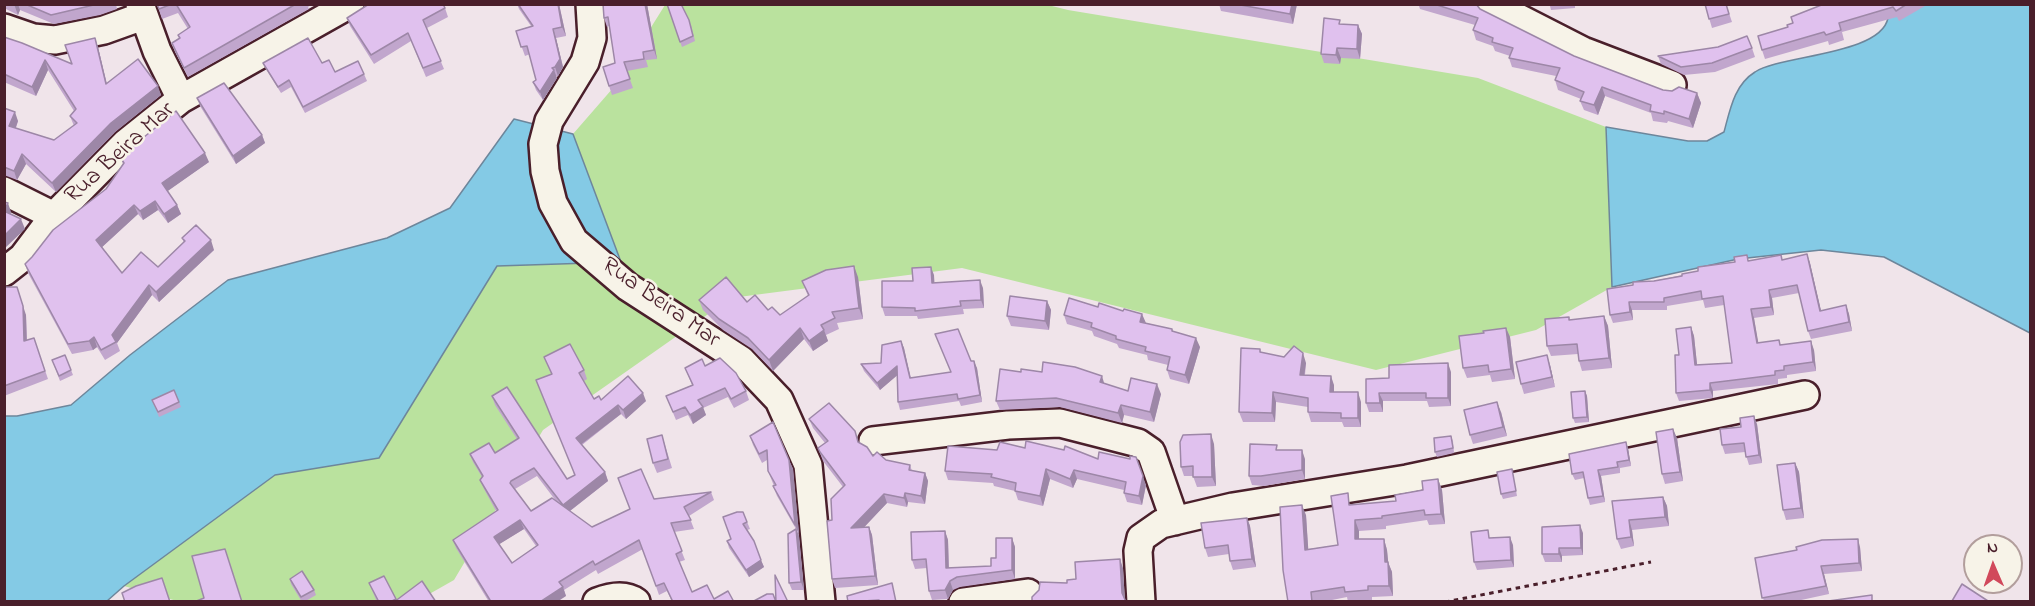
<!DOCTYPE html>
<html>
<head>
<meta charset="utf-8">
<style>
  body { margin:0 }
  #map { position:relative; width:2035px; height:606px; overflow:hidden; background:#f0e4ea; font-family:"Indie Flower",sans-serif }
  canvas { display:block }
  .frame { position:absolute; inset:0; border:6px solid #4a1f2b; pointer-events:none }
  .north { position:absolute; left:1963px; top:534px; width:60px; height:60px; box-sizing:border-box; background:#f7f3e8; border:2px solid #b29e9c; border-radius:50%; rotate:358deg; font-size:16px; font-weight:700; line-height:24px; text-align:center; color:#4a1f2b }
  .north::after { content:''; display:block; margin:auto; width:21px; height:27px; background:#d1495b; clip-path:polygon(50% 0,100% 100%,50% 72%,0 100%) }
</style>
</head>
<body>
<div id="map">
<canvas width="2035" height="606"></canvas>
<div class="frame"></div>
<div class="north">N</div>
</div>
<script>
const c = document.querySelector('canvas').getContext('2d');
c.lineJoin = 'round';
function fill(path, color) {
  c.fillStyle = color;
  c.fill(path, 'evenodd');
}
function trace(path, color, width, dash) {
  c.strokeStyle = color;
  c.lineWidth = width;
  c.lineCap = dash ? 'butt' : 'round';
  c.setLineDash(dash || []);
  c.stroke(path);
}
function drawText(font, color, halo, rows, align = 'center') {
  c.font = font + ' "Indie Flower",sans-serif';
  c.lineWidth = 5;
  c.setLineDash([]);
  c.textBaseline = 'middle';
  c.strokeStyle = halo;
  c.fillStyle = color;
  for (const [text, x, y, turn = 0] of rows) {
    c.save();
    c.translate(x, y);
    c.rotate((+turn || 0) * Math.PI / 180);
    c.textAlign = isNaN(turn) ? turn : align;
    if (halo) c.strokeText(text, 0, 0);
    c.fillText(text, 0, 0);
    c.restore();
  }
}
fill(new Path2D(`
  M665 5H1048L1068 10 1478 78 1606 127 1612 287 1536 330 1376 370 962 268 731 298 543 430 454 580 417 601H177L124 586 275 475 379 458 497 266 621 262 573 134 613 88Z`), '#bae29e');
const water = new Path2D(`
  M1888 5H2030V333L1884 257 1821 250 1738 259 1612 287 1606 127 1688 141H1707L1724 132C1730 110 1734 85 1755 72 1780 55 1881 55 1888 18 1889 14 1888 9 1888 5Z
  M514 119 573 134 621 262 497 266 379 458 275 475 124 586 107 601H5L4 416H17L71 405 130 355 228 280 387 238 450 208Z`);
fill(water, '#84cae5');
trace(water, '#6d869b', 1.5);
const minor = new Path2D(`
  M140 4 157 51 181 99
  M590 4 592 38 585 62 549 121 543 144 545 171 553 203 574 241 628 287 741 360 779 400 808 465 821 602
  M1491 4 1583 51 1672 85
  M4 28 33 38 55 40 104 30 143 16
  M4 191 54 216
  M4 272 23 257 54 216 126 143 181 99 350 4
  M873 441 1008 425 1060 423 1138 443 1151 452 1175 521
  M597 602C610 597 625 594 636 602
  M963 602 1028 593
  M1141 602 1138 551 1141 538 1161 524 1233 507 1407 479 1805 395`);
trace(minor, '#4a1f2b', 32);
trace(new Path2D(`
  M1445 602 1651 562`), '#4a1f2b', 3, [4.5, 4.5]);
trace(minor, '#f7f3e8', 27);
fill(new Path2D(`
  M4 4H116L117 9 100 15 54 24 20 10 18 15 4 8Z
  M157 4H312L308 7 309 9 188 77 175 52 172 43 179 38 178 35 188 29 178 13 162 19Z
  M517 4H559L566 36 556 38 563 67 558 76H556L557 78 543 100 536 90 533 82 536 80 530 54 525 56 516 31 531 26 519 9Z
  M603 4H647L657 59 646 60 648 67 627 71 633 88 612 95 609 86 615 63 609 26 607 27 604 18Z
  M667 4 691 25 695 41 682 47Z
  M1219 4H1297L1293 24 1221 11Z
  M1416 4H1476L1480 9 1574 56 1663 90 1697 93 1701 103 1693 128 1668 121 1667 123 1653 121 1651 113 1605 96 1598 115 1584 110 1580 101 1581 99 1558 90 1555 80 1556 76 1512 67 1509 58 1510 56 1495 51 1493 46 1476 40 1473 30 1475 25 1420 9 1419 6Z
  M1542 4H1575V8L1551 10 1550 6H1543Z
  M1705 4H1726L1732 22 1712 28Z
  M1824 4H1924L1925 6 1899 21 1897 17 1842 32 1844 40 1829 45 1828 41 1765 59 1762 50 1793 23Z
  M445 8 448 17 427 28 444 69 426 77 411 41 374 64 350 26 347 18Z
  M1341 24 1358 25 1362 34 1360 59 1341 58 1340 64 1324 63 1321 54Z
  M4 37 72 64 98 47 107 84 161 95 115 132 56 192 26 164 17 180 4 175V108L18 121 16 128 54 140 74 126 70 116 74 111 48 70 36 96 4 82Z
  M1752 48 1755 57 1715 72 1684 75 1661 64 1658 56Z
  M263 63H322L335 72 364 74 367 81 305 113 291 87 281 93 266 69Z
  M197 98 262 135 265 143 236 164 200 106Z
  M121 158 209 162 167 191 177 205 181 214 168 223 158 210 143 220 138 214 102 247 122 273 158 267 184 243 182 238 214 250 159 302 152 295 117 343 120 351 105 360 97 347 93 350 72 354 28 273 25 264 106 189 123 164Z
  M1807 254 1810 263 1821 311 1846 305 1849 314 1852 331 1811 339 1808 331 1799 293 1772 298 1774 315 1754 318 1758 343 1814 350 1816 371 1787 375V378L1778 379V384L1713 391V398L1679 401 1676 393 1679 355 1691 327 1694 336 1697 365 1732 363 1724 305 1705 308 1703 300 1667 306V310H1632L1633 320 1613 323 1610 315 1633 285 1781 255 1782 260Z
  M934 275V283L983 288 984 308 963 309 964 314 918 319 917 316H885L882 307 913 281Z
  M858 277 863 319 837 323 839 329 826 335 828 341 813 351 804 339 773 371 752 349 723 330 703 310 699 300 747 302 780 315 808 296 802 281Z
  M4 287 26 315 27 340 34 338 48 379 4 396Z
  M1047 301 1051 310 1049 330 1011 326 1007 316Z
  M1064 315 1146 323 1172 329 1173 331 1200 347 1189 384 1170 379 1167 370 1168 365 1148 360 1147 355 1119 348 1117 344 1094 336 1092 331 1067 324Z
  M1604 316 1608 326 1612 368 1582 371 1579 361 1578 354 1551 356 1547 346 1569 317 1570 320Z
  M1506 328 1510 337 1515 379 1492 382 1490 375 1467 378 1463 368 1484 333Z
  M901 341 904 348 911 378 950 372 971 361 977 368 982 402 961 406 959 401 900 410 898 402 897 375 880 390 864 371 861 364 881 363Z
  M1260 349 1261 353 1306 363 1305 375 1334 385V392L1361 402V427H1344L1342 422H1311L1308 412V407L1276 402 1275 422H1243L1239 412Z
  M65 355 73 375 60 381 52 360Z
  M544 357 584 370 587 379 584 381 594 399 601 400 646 401 626 419 621 414 582 445 605 472 608 481 570 511 592 527 654 499 711 492 714 500 689 516 694 529 674 532 685 560 679 562 692 592 714 599 734 602H672L667 591 659 595 643 549 598 574 596 570 564 590 566 596 489 602 456 548 453 540 496 511 484 489 480 480 482 477 473 462 470 454 495 453 517 439 495 405 492 396 567 479 574 475 551 374ZM537 476 556 501 531 511 515 489ZM524 529 536 546 512 563 499 544Z
  M1550 365 1555 387 1524 394 1521 384Z
  M705 366 746 391 749 400 734 408 728 397 703 408 706 415 693 424 688 415 676 420 666 396 692 385 685 368Z
  M1451 372V406L1429 407 1427 401H1383V412H1369L1366 403 1389 378Z
  M1105 384 1128 391 1161 394 1154 422 1124 415 1122 423 1060 407 1000 410 996 401Z
  M174 390 181 407 159 417 152 400Z
  M1585 391 1587 396 1589 422 1575 423 1573 418Z
  M1501 412 1507 436 1473 444 1470 435Z
  M809 419 858 443 873 456 886 460 910 465 912 471 925 473 928 481 925 504 908 502 907 507 887 503 864 527H869L872 535 878 585 835 588 832 579V520L843 487 823 461 818 448 825 443 813 428Z
  M1757 424 1762 463 1749 465 1745 452 1725 454 1722 445Z
  M662 435 672 468 657 473 653 463Z
  M750 436 789 460 793 469 799 534 797 530 799 536 804 590H792L789 583 796 529 777 496 773 486H774L768 471 767 460 762 463 753 445Z
  M1451 436 1453 441 1454 453 1437 457 1435 452Z
  M1677 438 1683 481 1665 484 1662 474Z
  M1214 444 1216 486 1197 487 1193 476H1184L1181 467Z
  M1025 448 1098 459H1130L1146 485 1142 505 1127 502 1124 493V490L1077 479 1073 488 1050 479 1043 506 1018 500 1015 491 994 486 993 483 948 480 945 471 997 450Z
  M1628 448 1631 466 1620 468V473L1601 476 1605 502 1590 505 1588 498 1584 478 1575 480 1572 474Z
  M1305 459V479L1264 486 1252 485 1249 476Z
  M1795 463 1799 472 1804 518 1786 520 1783 510Z
  M1513 474 1517 496 1503 499 1501 494Z
  M1438 479 1442 490 1445 524 1429 525 1427 520 1386 526V529L1359 531V539H1384L1387 550 1388 562 1392 572 1393 596 1372 597V600L1358 602H1348L1347 597 1322 602H1288L1306 515 1308 549 1338 545 1352 505 1396 501 1423 490Z
  M1663 497 1667 506 1669 526 1632 530 1634 546 1621 549 1617 539 1612 501Z
  M743 512 750 529 747 530 764 567 749 577 729 548 727 541 731 539Z
  M1247 518 1250 526 1256 567 1233 570 1230 561 1229 554 1208 557 1205 548Z
  M945 531 948 540 949 568 991 566 1012 538 1015 547V579L960 587 953 590 948 599 932 600 929 591 927 568 915 569 912 560Z
  M1583 533V555L1562 556V562H1545L1542 554Z
  M1491 538 1513 545 1514 567 1477 570 1474 562Z
  M1860 547 1862 571 1824 574 1829 594 1792 602H1764L1755 558Z
  M384 576 396 600 436 602H377L369 583Z
  M290 579 314 590 316 595 304 602H302L291 584Z`), '#c1a6cd');
fill(new Path2D(`
  M14 4H18L20 10 18 15Z
  M558 4H559L566 36 562 27Z
  M645 4H647L657 59 654 50Z
  M1292 4H1297L1293 24 1290 14Z
  M1358 25 1362 34 1360 59 1357 49Z
  M553 29 556 38 563 67 558 76 555 67Z
  M95 38 98 47 109 94 106 84Z
  M1337 48 1341 58 1340 64 1336 55Z
  M45 60 48 70 36 96 32 87Z
  M554 70 557 78 543 100 540 92Z
  M158 86 161 95 115 132 56 192 52 183 111 123Z
  M1602 87 1605 96 1598 115 1594 105Z
  M1697 93 1701 103 1693 128 1689 119Z
  M15 112 18 121 13 135 9 126Z
  M262 135 265 143 236 164 233 156Z
  M205 153 209 162 165 193 162 183Z
  M22 154 26 164 17 180 14 171Z
  M155 201 158 210 143 220 140 211Z
  M8 203 11 212 8 220 4 210Z
  M134 205 138 214 100 249 96 240Z
  M177 205 181 214 168 223 164 214Z
  M21 219 25 229 4 249V236Z
  M211 240 214 250 159 302 156 292Z
  M1807 254 1810 263 1823 319 1820 311Z
  M854 266 858 277 863 319 859 308Z
  M931 267 934 275 935 292 932 283Z
  M980 280 983 288 984 308 981 300Z
  M149 285 152 295 117 343 112 335Z
  M17 287 26 315 27 350 24 341Z
  M1769 290 1772 298 1774 315 1771 307Z
  M1047 301 1051 310 1049 330 1045 321Z
  M1629 302 1632 310 1633 320 1630 312Z
  M1846 305 1849 314 1852 331 1849 322Z
  M1751 309 1754 318 1760 352 1757 343Z
  M1142 314 1146 323 1140 322Z
  M1604 316 1608 326 1612 368 1609 358Z
  M1691 327 1694 336 1698 373 1695 365Z
  M800 328 804 339 773 371 769 360Z
  M1506 328 1510 337 1515 379 1511 369Z
  M824 330 828 341 813 351 809 341Z
  M94 337 97 347 93 350 89 341Z
  M1196 338 1200 347 1189 384 1185 375Z
  M901 341 904 348 912 385 910 378Z
  M1811 341 1814 350 1816 371 1813 362Z
  M1303 353 1306 363 1303 384 1300 375Z
  M1547 355 1550 365 1555 387 1552 377Z
  M974 361 977 368 982 402 980 395Z
  M1448 363 1451 372V406L1448 398Z
  M897 366 900 373 880 390 877 383Z
  M1102 376 1105 386 1100 382Z
  M1331 376 1334 385V402L1330 392Z
  M1710 383 1713 391V398L1710 390Z
  M1157 384 1161 394 1154 422 1150 412Z
  M1585 391 1587 396 1589 422 1587 417Z
  M1273 392 1276 402 1275 422 1272 413Z
  M1358 392 1361 402V427L1358 418Z
  M643 393 646 401 626 419 623 410Z
  M1379 393 1383 401V412L1380 403Z
  M1497 402 1501 412 1507 436 1503 427Z
  M618 405 621 414 579 446 576 438Z
  M1121 405 1124 415 1122 423 1118 413Z
  M703 407 706 415 693 424 690 415Z
  M1754 416 1757 424 1762 463 1759 455Z
  M1673 429 1677 438 1683 481 1680 472Z
  M1211 434 1214 444 1216 486 1212 477Z
  M1626 442 1628 448 1631 466 1629 460Z
  M1302 450 1305 459V479L1302 470Z
  M1136 457 1146 485 1142 505 1139 496Z
  M789 460 793 469 799 534 795 525Z
  M1795 463 1799 472 1804 518 1801 508Z
  M1046 469 1050 479 1043 506 1040 496Z
  M1074 470 1077 479 1073 488 1070 479Z
  M1598 470 1601 476 1605 502 1603 496Z
  M605 472 608 481 566 514 563 505Z
  M925 473 928 481 925 504 921 496Z
  M1438 479 1442 490 1445 524 1441 514Z
  M905 493 908 502 907 507 904 498Z
  M884 494 887 503 855 537 851 528Z
  M1663 497 1667 506 1669 526 1665 517Z
  M1302 505 1306 515 1309 560 1305 550Z
  M1247 518 1250 526 1256 567 1252 559Z
  M520 520 524 529 498 545 494 537Z
  M1355 520 1359 531V550L1355 539Z
  M1629 520 1632 530 1634 546 1631 537Z
  M1580 525 1583 533V555L1581 548Z
  M869 527 872 535 878 585 875 576Z
  M796 529 799 536 804 590 801 582Z
  M945 531 948 540 949 577 946 568Z
  M1510 537 1513 545 1514 567 1511 560Z
  M1012 538 1015 547V579L1012 570Z
  M1384 539 1387 550 1389 570 1388 562 1392 572 1393 596 1389 586 1385 562Z
  M1858 539 1860 547 1862 571 1859 563Z
  M1559 548 1562 556V562L1559 554Z
  M1120 559 1123 568 1125 602 1122 593Z
  M761 560 764 567 749 577 746 570Z
  M1821 566 1824 574 1829 594 1826 586Z
  M950 581 953 590 948 599 945 590Z
  M563 587 566 596 557 602H540Z`), '#9d87a7');
const building = new Path2D(`
  M25 4H98L51 15Z
  M157 4H172L159 9Z
  M176 4H296L184 68 172 43 180 38 178 35 190 27Z
  M369 4H443L445 8 423 20 441 61 423 68 408 33 371 55 347 18Z
  M518 4H558L562 27 553 29 560 59 555 67 552 68 554 70 540 92 533 82 536 80 527 46 521 47 516 31 533 26Z
  M603 4H645L654 50 643 52 644 59 624 62 630 79 609 86 603 67 615 63 608 17 604 18Z
  M667 4H681L689 20 693 36 680 42Z
  M1235 4H1292L1290 14Z
  M1434 4H1476L1480 9 1574 56 1663 90 1672 91 1679 87 1697 93 1689 119 1664 111V114L1650 111 1651 105 1602 87 1594 105 1580 101 1584 92 1555 80 1560 68 1509 58 1513 48 1492 42 1493 38 1473 30 1478 18Z
  M1705 4H1726L1729 14 1709 19Z
  M1824 4H1907L1896 11 1893 7 1839 23 1841 30 1826 35 1824 32 1762 50 1758 36 1788 27 1787 25 1793 23 1791 17Z
  M1324 18 1340 20 1339 24 1358 25 1357 49 1337 48 1336 55 1321 54Z
  M1747 36 1752 48 1712 63 1681 67 1658 56 1718 47Z
  M4 37 22 43 72 64 65 45 95 38 106 84 138 59 158 86 111 123 52 183 22 154 14 171 4 167V108L15 112 9 126 54 140 77 123 70 116 76 109 45 60 32 87 4 74Z
  M308 38 322 63 329 60 335 72 358 61 364 74 303 107 289 80 278 87 263 63Z
  M224 83 262 135 233 156 197 98Z
  M176 111 205 153 162 183 177 205 164 214 155 201 140 211 134 205 96 240 122 273 141 252 158 267 185 241 182 238 196 225 211 240 156 292 149 285 112 335 116 342 101 350 94 337 89 341 68 344 25 264 32 257 53 230 106 189 124 163 121 158 133 146Z
  M4 202 8 203 4 210Z
  M4 211 21 219 4 236Z
  M1807 254 1820 311 1846 305 1849 322 1808 331 1797 285 1769 290 1771 307 1751 309 1757 343 1779 340 1780 345 1811 341 1813 362 1784 366V370L1775 371V375L1710 383V390L1676 393 1675 355H1679L1676 329 1691 327 1695 365 1732 363 1723 296 1702 299 1701 291 1664 298V302H1629L1630 312 1610 315 1607 289 1633 285V282L1654 281 1682 276V274L1698 271V267L1735 262 1734 257 1747 255 1748 261 1781 255 1782 260Z
  M854 266 859 308 832 312 835 318 821 325 824 330 809 341 800 328 769 360 748 338 719 319 699 300 726 277 747 302 755 295 768 310 772 307 780 315 809 295 802 281 826 270Z
  M931 267 932 283 980 280 981 300 960 301 961 306 915 311V308L882 307V281H913L912 268Z
  M4 287H17L23 306 24 341 34 338 45 371 4 386Z
  M1010 296 1047 301 1045 321 1007 316Z
  M1069 298 1098 307 1099 303 1123 311 1124 309 1142 314 1140 322 1172 329V331L1196 338 1185 375 1167 370 1170 357 1145 351 1146 347 1116 339V336L1091 327 1092 323 1064 315Z
  M1604 316 1609 358 1579 361 1577 344 1547 346 1545 319 1569 317V320Z
  M1506 328 1511 369 1489 372 1488 365 1463 368 1459 336 1484 333 1483 331Z
  M958 329 971 361H974L980 395 958 399 957 394 898 402 897 366 877 383 861 364 881 363 882 345 901 341 910 378 951 372 935 334Z
  M570 344 584 370 579 373 594 399 599 396 601 400 628 376 643 393 623 410 618 405 576 438 605 472 563 505 534 468 511 481 510 483 531 511 552 498 592 527 630 509 618 478 641 469 654 499 711 492 684 507 691 520 671 523 682 551 676 554 692 592 707 585 714 599 728 591 734 602H673L664 583 656 586 639 540 595 565 593 561 559 582 563 587 540 602H489L490 600 453 540 498 510 480 480 483 476 470 454 489 443 495 453 519 438 492 396 507 387 567 479 575 475 536 380 552 374 544 357ZM520 520 538 545 512 563 494 537Z
  M1294 346 1303 353 1300 375 1331 376 1330 392H1358V418H1341V413L1308 412V398L1273 392 1272 413 1239 412 1241 348 1260 349V352L1284 357Z
  M65 355 71 370 59 376 52 360Z
  M1547 355 1552 377 1521 384 1516 362Z
  M720 358 736 373 746 391 731 399 725 388 698 400 703 407 690 415 685 407 673 412 666 396 693 385 685 368 702 359 705 366Z
  M1043 362 1075 367 1102 376 1100 382 1128 391 1131 378 1157 384 1150 412 1121 405 1118 413 1056 398 996 401 1000 369 1021 372V369L1042 372Z
  M1448 363V398H1426V393H1379L1380 403H1366V379L1389 378V365Z
  M174 390 179 402 158 412 152 400Z
  M1585 391 1587 417 1573 418 1571 392Z
  M1497 402 1503 427 1470 435 1464 410Z
  M829 403 855 431 858 442 867 447 873 456 877 452 886 460 910 465 909 470 925 473 921 496 905 493 904 498 884 494 851 528 869 527 875 576 832 579 827 521 832 520 831 499 845 485 820 452 818 448 828 441 809 419Z
  M1754 416 1759 455 1746 457 1744 443 1722 445 1720 429 1741 427 1740 418Z
  M773 422 789 460 795 525 773 486 776 485 768 471 767 450 759 454 750 436Z
  M1673 429 1680 472 1662 474 1656 432Z
  M1211 434 1212 477H1193V466L1181 467 1180 442 1183 435Z
  M662 435 668 459 653 463 647 439Z
  M1451 436 1453 448 1435 452 1434 438Z
  M1026 441 1064 450 1065 446 1098 459 1099 452 1130 459V456L1136 457 1143 476 1139 496 1124 493 1126 482 1074 470 1070 479 1046 469 1040 496 1015 491 1016 483 991 477 992 474 945 471 948 446 997 450 1000 442 1025 448Z
  M1626 442 1629 460 1617 462 1618 467 1598 470 1603 496 1588 498 1583 472 1572 474 1569 454Z
  M1250 444 1277 445 1276 450H1302V470L1261 476H1249Z
  M1795 463 1801 508 1783 510 1777 465Z
  M1512 469 1516 491 1501 494 1497 472Z
  M1438 479 1441 514 1425 515 1424 510 1382 516V518L1355 520V539H1384L1385 562H1388L1389 586H1368V590L1345 592 1344 587 1311 592 1312 602H1288L1283 570 1280 507 1302 505 1305 550 1338 545 1331 496 1348 493 1349 505 1396 501 1395 495 1423 490 1422 481Z
  M1663 497 1665 517 1629 520 1631 537 1617 539 1612 501Z
  M737 512H743L747 522 743 524 754 541 761 560 746 570 727 541 731 539 723 517Z
  M1247 518 1252 559 1230 561 1228 545 1205 548 1201 523Z
  M1580 525 1581 548H1559V554H1542V527Z
  M796 529 801 582 789 583 788 534Z
  M1488 530 1489 538 1510 537 1511 560 1474 562 1471 532Z
  M945 531 946 568 991 566V558H996V538H1012V570L957 577 950 581 945 590 929 591 926 559 912 560 911 532Z
  M1858 539 1859 563 1821 566 1826 586 1762 598 1755 558 1797 550 1796 547 1822 540Z
  M225 549 242 602H194L204 598 192 556Z
  M1120 559 1122 593 1126 602H1032V597L1039 590 1040 582 1067 583V580L1076 579 1075 562Z
  M302 571 314 590 301 597 290 579Z
  M775 575 788 602H776Z
  M384 576 396 599 390 602H379L369 583Z
  M162 578 170 602H125L122 593 136 586Z
  M422 581 436 602H394Z
  M892 583 896 602H879V600L848 602 847 596Z
  M1962 584 1988 601 1987 602H1953L1952 601Z
  M767 594H773L776 602H752Z
  M1872 595V602H1821Z`);
fill(building, '#e0c1ee');
trace(building, '#9d87a7', 1.5);
drawText('24px', '#4a1f2b', '#f7f3e8', [
  ["Rua Beira Mar",121,154,-42],
  ["Rua Beira Mar",660,304,35]
]);
</script>
</body>
</html>
